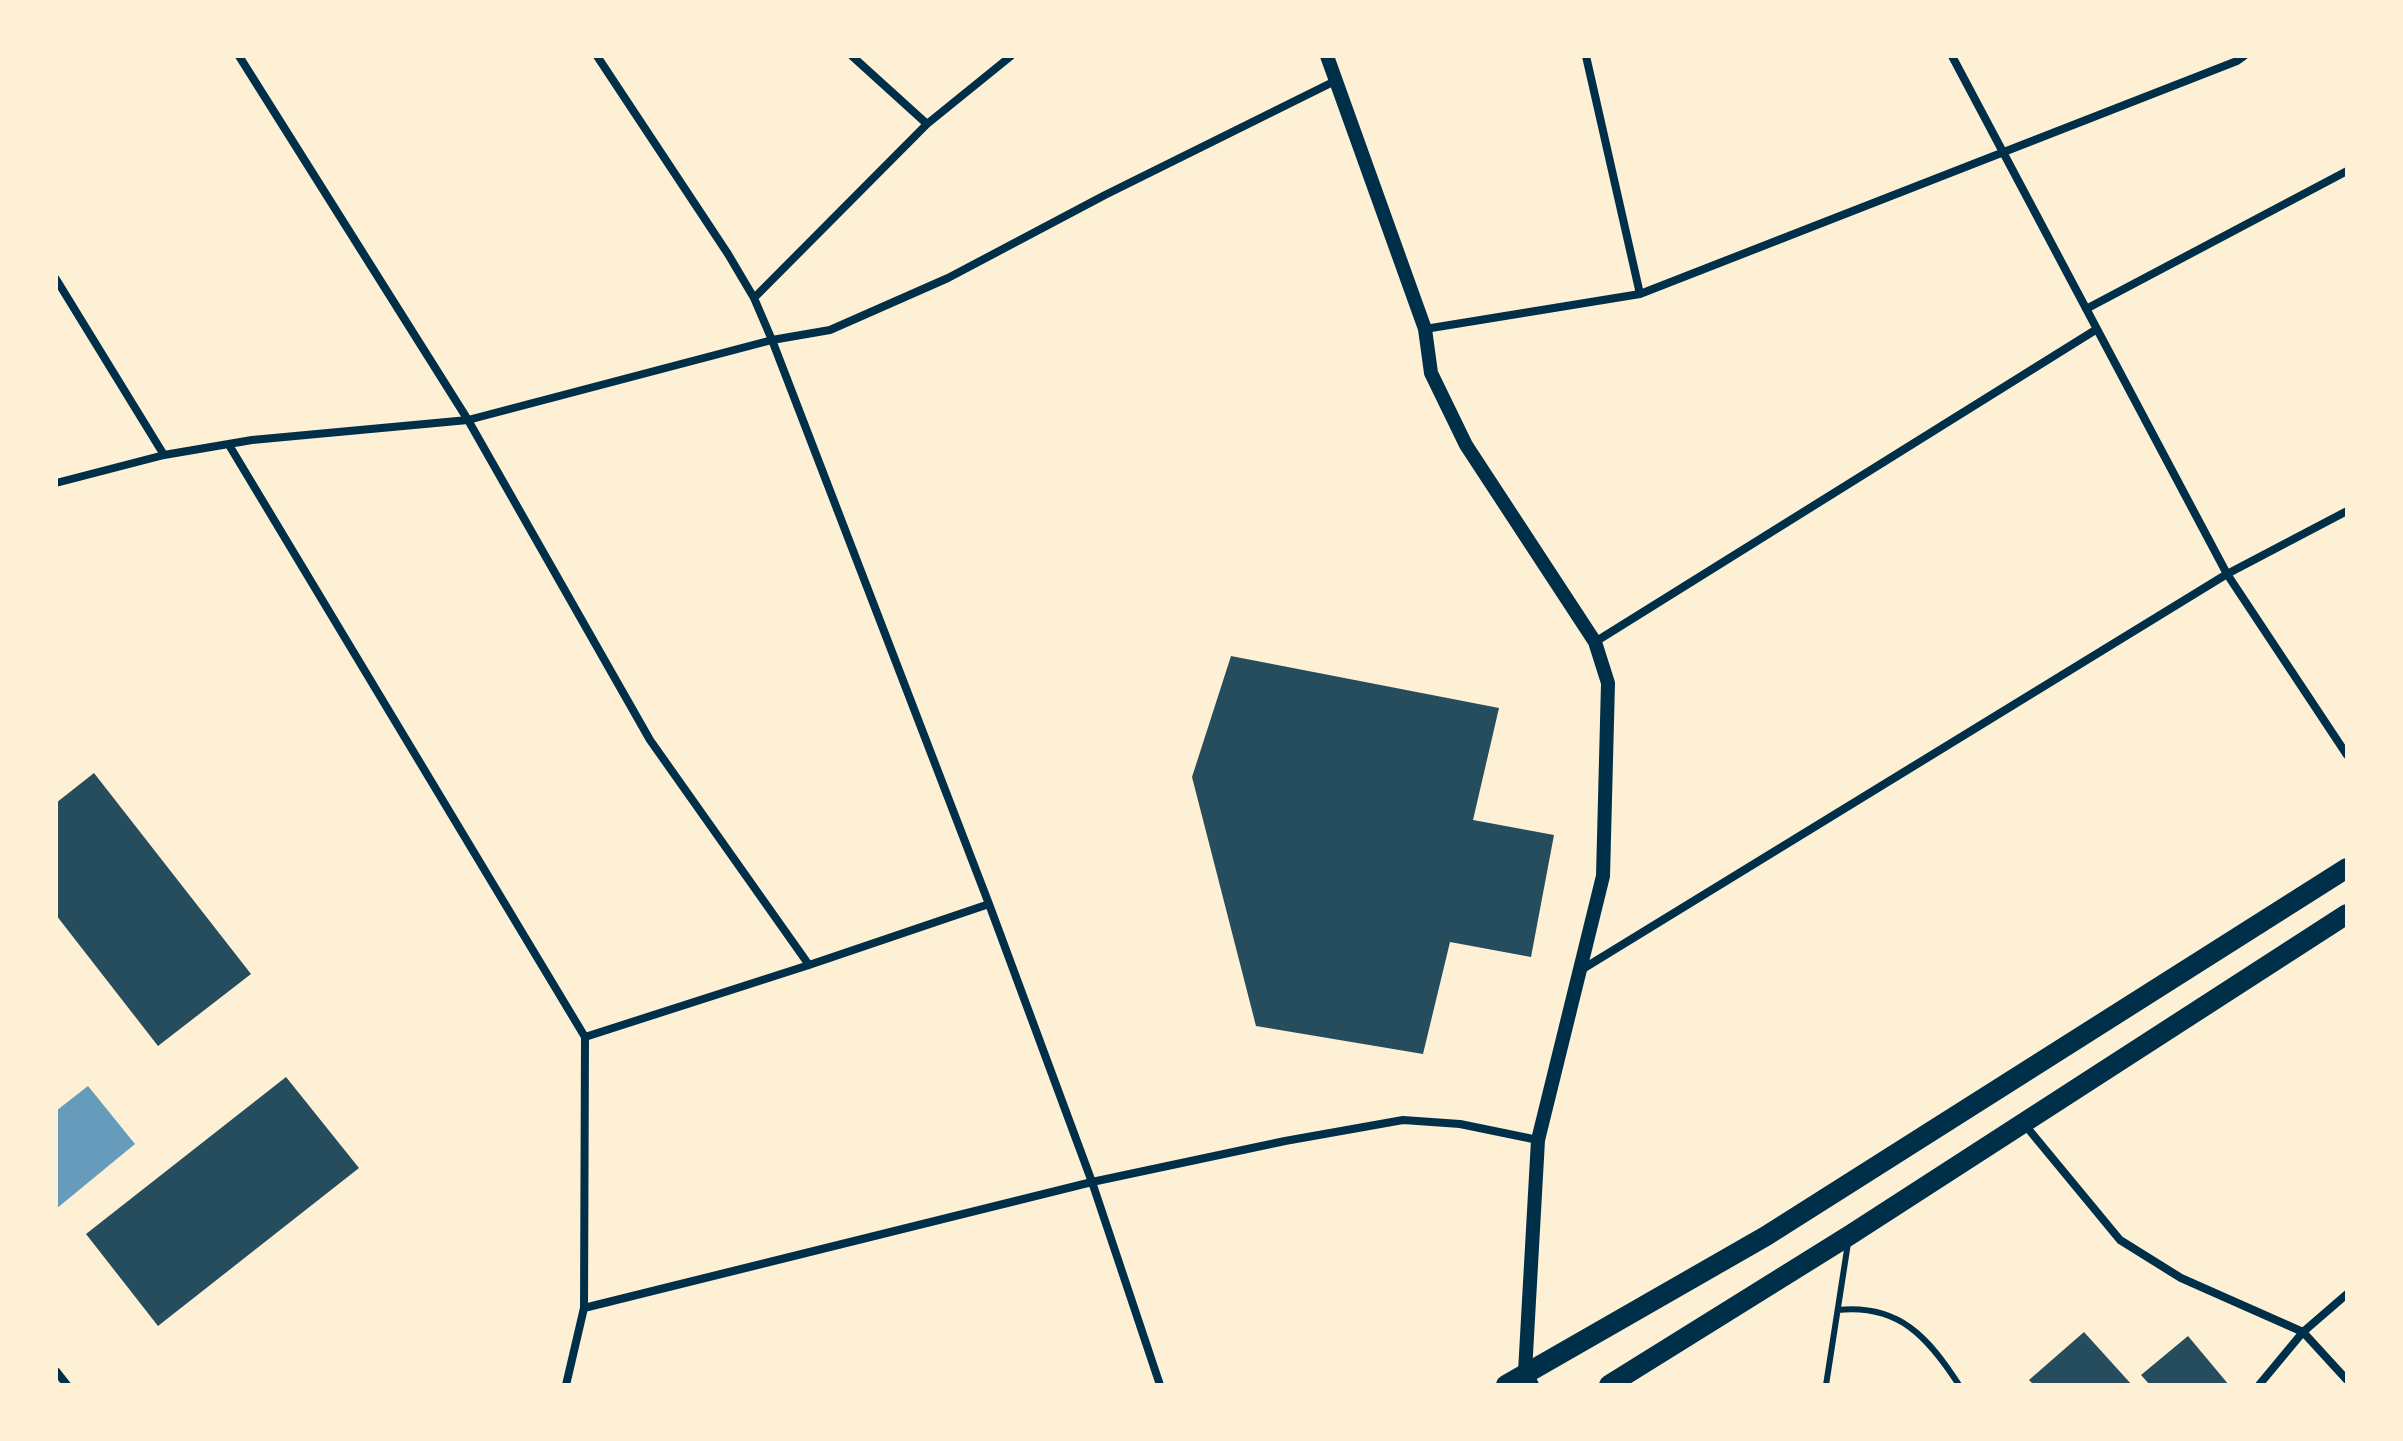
<!DOCTYPE html>
<html>
<head>
<meta charset="utf-8">
<style>
  body { margin:0 }
  #map { position:relative; width:2403px; height:1441px; overflow:hidden; background:#fdf0d5; font-family:Spectral,serif }
  canvas { display:block }
  .frame { position:absolute; inset:0; border:58px solid #fdf0d5; pointer-events:none }
</style>
</head>
<body>
<div id="map">
<canvas width="2403" height="1441"></canvas>
<div class="frame"></div>
</div>
<script>
const c = document.querySelector('canvas').getContext('2d');
c.lineJoin = 'round';
function fill(path, color) {
  c.fillStyle = color;
  c.fill(path, 'evenodd');
}
function trace(path, color, width, dash) {
  c.strokeStyle = color;
  c.lineWidth = width;
  c.lineCap = dash ? 'butt' : 'round';
  c.setLineDash(dash || []);
  c.stroke(path);
}
fill(new Path2D(`
  M88 1086 135 1144 56 1209V1111Z`), '#669bbc');
fill(new Path2D(`
  M1231 656 1499 708 1473 820 1554 835 1531 957 1450 942 1423 1054 1256 1026 1192 777Z
  M94 773 251 974 158 1046 56 915V803Z
  M286 1077 359 1168 158 1326 86 1234Z
  M2084 1332 2132 1385H2034L2029 1380Z
  M2188 1336 2229 1385H2150L2141 1375Z`), '#264d5e');
trace(new Path2D(`
  M1838 1310C1899 1304 1928 1337 1959 1385
  M1826 1385 1848 1243`), '#003049', 6);
trace(new Path2D(`
  M239 56 468 420 650 740 809 965
  M597 56 728 254 754 298 772 340 989 904 1092 1182 1160 1385
  M852 56 927 124
  M1586 56 1640 294
  M56 279 164 455
  M754 298 927 124 1011 56
  M2086 309 2347 171
  M1425 329 1640 294 2237 61 2244 56
  M229 445 585 1037
  M56 483 164 455 252 440 468 420 772 340 830 330 948 278 1105 195 1335 81
  M2347 511 2227 574 2347 755
  M1595 642 2097 329
  M1581 970 2227 574 1952 56
  M2025 1125 2120 1240 2181 1278 2303 1332 2347 1380
  M584 1308 1092 1182 1285 1141 1403 1120 1460 1124 1538 1140
  M56 1371 67 1385
  M566 1385 584 1308 585 1037 809 965 989 904
  M2259 1385 2303 1332 2347 1294`), '#003049', 8);
trace(new Path2D(`
  M1327 56 1425 329 1431 373 1466 445 1595 642 1608 683 1603 876 1538 1140 1525 1372 1532 1385`), '#003049', 14);
trace(new Path2D(`
  M1506 1385 1766 1236 2347 868
  M1609 1385 1850 1235 2347 914`), '#003049', 20);
</script>
</body>
</html>
